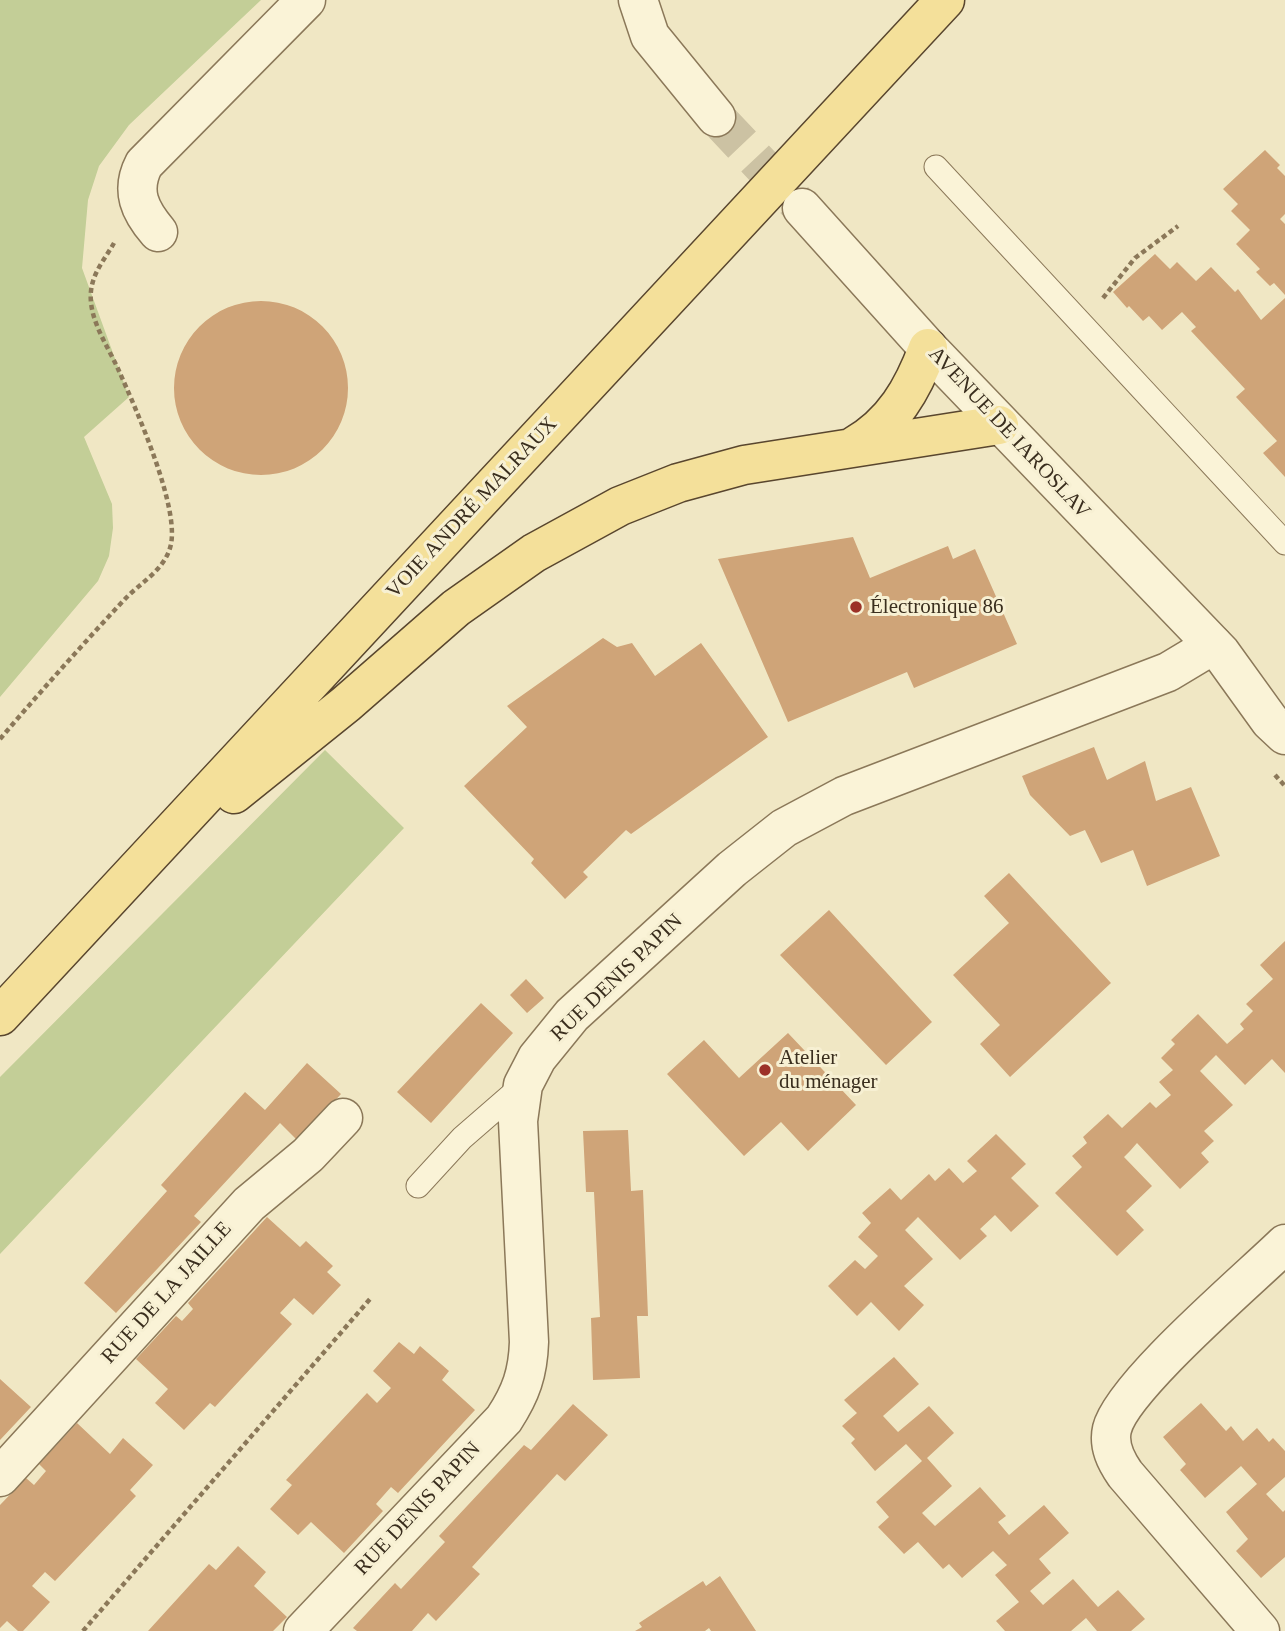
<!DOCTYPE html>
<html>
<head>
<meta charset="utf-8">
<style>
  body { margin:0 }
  canvas { display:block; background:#f0e7c4 }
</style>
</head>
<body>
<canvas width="1285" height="1631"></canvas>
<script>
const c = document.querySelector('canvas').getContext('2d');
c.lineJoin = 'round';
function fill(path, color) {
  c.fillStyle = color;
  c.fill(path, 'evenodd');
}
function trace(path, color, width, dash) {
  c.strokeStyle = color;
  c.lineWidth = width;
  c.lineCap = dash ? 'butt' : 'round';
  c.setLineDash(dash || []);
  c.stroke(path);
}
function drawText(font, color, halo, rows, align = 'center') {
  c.font = font + ' "Times New Roman",serif';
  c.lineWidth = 6;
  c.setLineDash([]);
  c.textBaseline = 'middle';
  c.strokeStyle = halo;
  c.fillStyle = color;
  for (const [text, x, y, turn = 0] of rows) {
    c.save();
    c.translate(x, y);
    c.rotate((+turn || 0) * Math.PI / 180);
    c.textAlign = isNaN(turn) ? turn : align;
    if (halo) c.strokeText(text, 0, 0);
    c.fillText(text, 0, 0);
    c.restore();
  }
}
fill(new Path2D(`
  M0 0H261L129 125 99 166 88 200 82 268 129 397 84 437 112 504 113 528 109 556 98 581 0 697Z
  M325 750 404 828 0 1254V1077Z`), '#c3ce97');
fill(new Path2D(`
  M1265 150 1280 165 1277 168 1285 176V214L1280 219 1285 224V295L1274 283 1270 286 1256 272 1260 269 1236 244 1250 230 1231 211 1238 204 1223 189Z
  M1155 254 1170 269 1177 262 1196 281 1211 267 1235 292 1238 289 1261 320 1285 298V477L1263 453 1277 441 1236 397 1245 389 1191 331 1196 327 1182 312 1162 330 1149 316 1143 321 1129 306 1127 308 1113 292Z
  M174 388a87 87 0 1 1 174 0a87 87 0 1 1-174 0Z
  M853 537 870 578 948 546 953 559 975 549 1017 644 914 688 907 672 788 722 718 559Z
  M603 638 617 647 632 643 655 676 701 643 768 737 631 834 626 830 583 872 588 877 565 899 531 863 534 859 464 786 527 727 507 706Z
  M1094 747 1107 780 1145 761 1156 801 1191 787 1220 856 1147 886 1133 850 1101 863 1085 830 1070 836 1030 795 1022 776Z
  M1009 873 1111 983 1010 1077 980 1044 1000 1025 953 975 1009 923 984 896Z
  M829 910 932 1022 886 1065 780 955Z
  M1285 941V1073L1272 1059 1245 1085 1216 1055 1200 1071 1233 1105 1204 1131 1214 1141 1201 1153 1209 1162 1180 1189 1137 1143 1130 1151 1124 1157 1152 1186 1126 1211 1144 1230 1117 1256 1055 1193 1082 1167 1072 1156 1087 1143 1083 1137 1108 1114 1122 1128 1150 1102 1156 1108 1171 1095 1159 1082 1173 1070 1161 1058 1175 1044 1171 1040 1198 1014 1227 1044 1244 1029 1240 1024 1253 1011 1246 1004 1273 979 1260 965Z
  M526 979 544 998 527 1013 510 995Z
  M481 1003 513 1033 431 1123 397 1092Z
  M788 1033 856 1105 808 1151 781 1122 744 1156 667 1074 704 1040 739 1078Z
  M307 1063 341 1094 298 1141 280 1123 194 1216 201 1222 116 1313 84 1283 167 1191 161 1185 245 1092 265 1110Z
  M628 1130 631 1191 643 1190 648 1316H637L640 1378 593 1380 591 1318 600 1317 594 1192H586L583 1131Z
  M996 1134 1026 1164 1011 1178 1039 1206 1011 1232 995 1215 980 1229 987 1236 960 1260 918 1217 905 1230 933 1259 904 1286 924 1305 899 1331 871 1302 857 1316 828 1286 855 1260 865 1269 878 1256 858 1237 871 1223 862 1213 890 1188 901 1200 929 1174 935 1181 949 1168 963 1183 977 1171 967 1161Z
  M267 1217 300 1247 306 1241 333 1266 327 1272 341 1285 313 1315 294 1298 280 1313 292 1324 215 1407 210 1403 184 1430 155 1403 168 1389 136 1359 176 1316 182 1321 193 1309 188 1303Z
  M399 1342 414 1354 420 1346 449 1371 442 1380 475 1410 398 1493 391 1487 376 1504 383 1511 344 1553 311 1522 298 1535 270 1509 292 1485 286 1480 367 1393 377 1403 391 1388 373 1371Z
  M894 1357 919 1384 883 1416 898 1432 929 1406 954 1433 927 1458 952 1486 922 1513 935 1526 980 1487 1006 1516 998 1522 1009 1535 1044 1505 1069 1533 1039 1559 1051 1573 1030 1591 1043 1605 1073 1579 1098 1607 1118 1590 1145 1619 1131 1631H1097L1086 1618 1071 1631H1005L996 1621 1019 1602 995 1575 1007 1565 993 1551 962 1578 949 1564 943 1569 918 1542 904 1554 878 1527 889 1517 876 1502 922 1461 906 1444 875 1471 851 1443 855 1439 842 1426 857 1413 844 1400Z
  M0 1379 31 1407 0 1440Z
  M1201 1403 1226 1431 1231 1426 1243 1441 1257 1428 1269 1442 1273 1438 1285 1451V1477L1266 1494 1283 1512 1285 1510V1557L1261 1578 1236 1551 1248 1539 1226 1512 1257 1484 1241 1466 1205 1498 1180 1470 1186 1464 1163 1437Z
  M573 1404 608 1435 565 1481 557 1474 472 1567 480 1574 436 1621 428 1613 412 1631H357L353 1628 395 1583 401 1589 445 1542 439 1536 524 1445 531 1450Z
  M77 1423 110 1454 123 1438 153 1465 130 1490 136 1496 55 1581 45 1572 32 1586 50 1602 23 1631H18L7 1621 0 1628V1505L26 1478 34 1485 46 1471 39 1464Z
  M238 1546 266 1572 254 1586 287 1617 273 1631H148L209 1564 216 1570Z
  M720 1576 756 1631H711L709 1628 705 1631H635L642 1627 639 1623 703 1581 706 1586Z`), '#cfa478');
trace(new Path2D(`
  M716 117 798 204`), '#ccc2a3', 38, [38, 19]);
const service = new Path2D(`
  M936 167 1285 543
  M418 1186 462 1138 523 1085`);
const minor = new Path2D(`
  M638 0 650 36 716 117
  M802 208 928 348
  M158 232C140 211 130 191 144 164L306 0
  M0 1477 249 1204 308 1155 343 1118
  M303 1631 504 1419C521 1393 528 1373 529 1342L518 1121 523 1085 537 1058 572 1015 732 869 784 828 844 796 1168 672 1213 645
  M1260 1631 1125 1474C1116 1461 1108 1446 1112 1429 1122 1387 1248 1280 1285 1244`);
const tertiary = new Path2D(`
  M928 348 1221 653 1270 721 1285 735`);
const primary = new Path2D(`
  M854 446C893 424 913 389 928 348
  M234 794 346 704 456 608 534 553 620 506 678 483 744 465 999 425
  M0 1016 945 0`);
trace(service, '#8b7859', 25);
trace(minor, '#8b7859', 41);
trace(tertiary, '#8b7859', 41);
trace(primary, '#59462e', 41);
trace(new Path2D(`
  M1103 298 1135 258 1178 226
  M0 739C41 691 82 645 125 599 140 583 163 571 170 548 182 511 135 407 119 371 108 346 88 319 91 291 93 272 105 259 114 243
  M1275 775 1285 786
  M83 1631 370 1299`), '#8b7859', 4.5, [5, 3.5]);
trace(service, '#faf3d7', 23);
trace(minor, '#faf3d7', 38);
trace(tertiary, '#faf3d7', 38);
trace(primary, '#f4e09a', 38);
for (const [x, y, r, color] of [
  [856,607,7,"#9c3127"],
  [765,1070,7,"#9c3127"]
]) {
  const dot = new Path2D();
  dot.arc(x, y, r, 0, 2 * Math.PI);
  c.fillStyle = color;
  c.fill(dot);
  trace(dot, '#f7f0d3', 2.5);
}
drawText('21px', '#3a2e1e', '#f7f0d3', [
  ["AVENUE DE IAROSLAV",1009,433,47],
  ["VOIE ANDRÉ MALRAUX",472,508,-47],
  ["RUE DENIS PAPIN",617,978,-44],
  ["RUE DE LA JAILLE",167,1293,-48],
  ["RUE DENIS PAPIN",418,1509,-47]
]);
drawText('21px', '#3a2e1e', '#f7f0d3', [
  ["Électronique 86",870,607],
  ["Atelier",779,1058],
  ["du ménager",779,1082]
], 'left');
</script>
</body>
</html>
